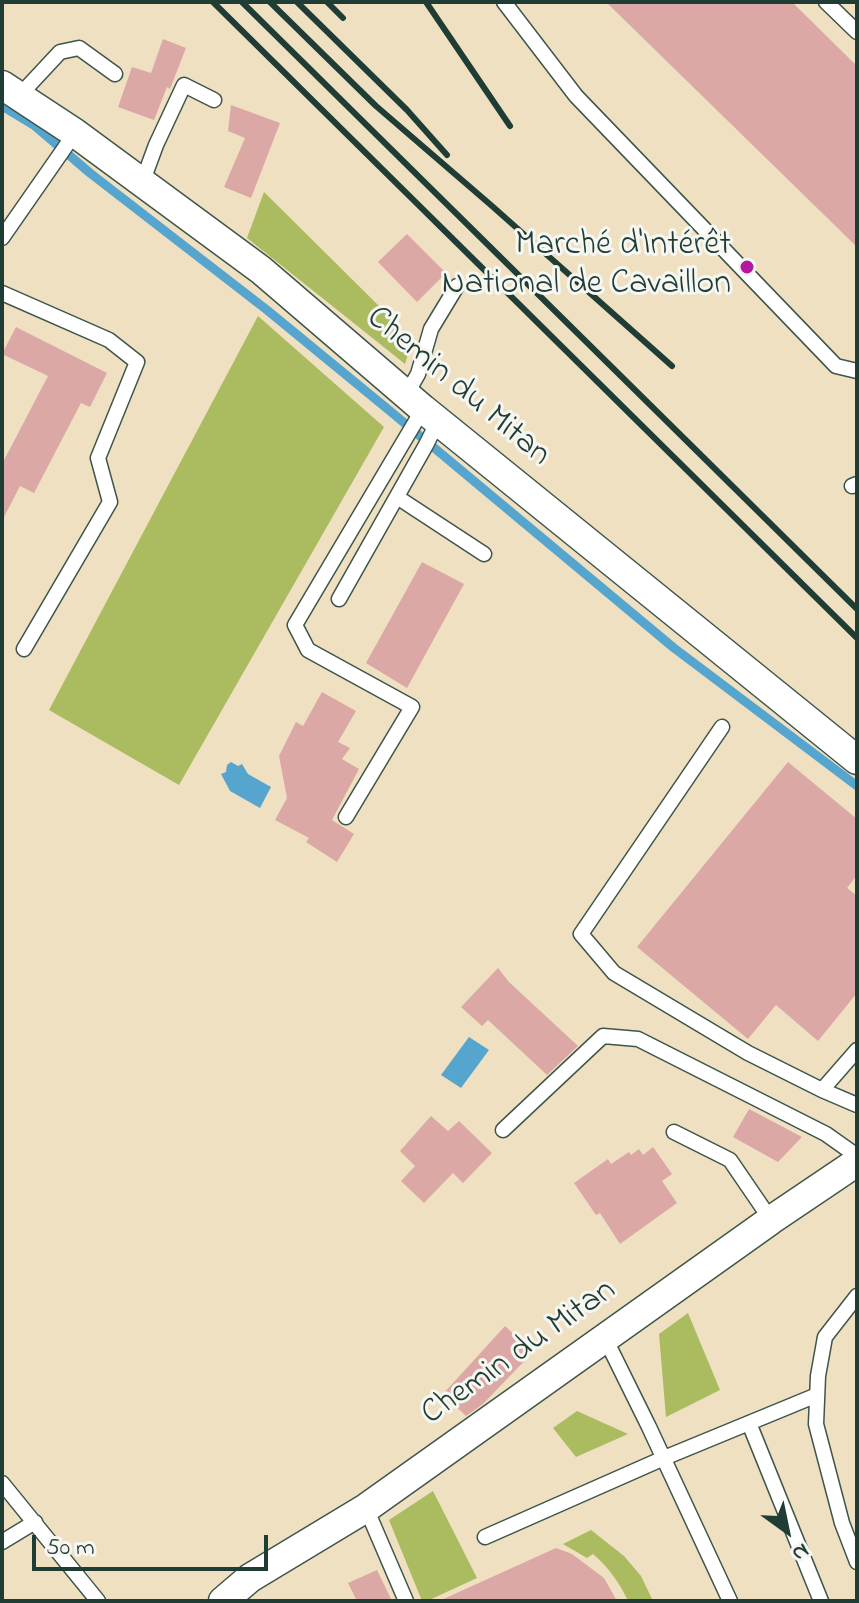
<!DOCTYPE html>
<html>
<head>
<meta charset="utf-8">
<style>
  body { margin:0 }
  #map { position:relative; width:859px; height:1603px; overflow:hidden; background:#efe0c2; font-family:"Indie Flower",sans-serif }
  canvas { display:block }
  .frame { position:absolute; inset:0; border:4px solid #1f3d34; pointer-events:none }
  .north { position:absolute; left:747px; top:1491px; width:80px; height:80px; -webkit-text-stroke:6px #f6f6f2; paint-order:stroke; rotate:147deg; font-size:22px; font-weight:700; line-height:32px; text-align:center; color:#1f3d34 }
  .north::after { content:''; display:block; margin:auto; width:28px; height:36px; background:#1f3d34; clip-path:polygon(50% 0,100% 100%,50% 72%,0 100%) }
  .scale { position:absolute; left:32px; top:1535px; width:236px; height:36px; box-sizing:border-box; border:4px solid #1f3d34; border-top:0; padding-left:10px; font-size:24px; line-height:28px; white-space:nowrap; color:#1f3d34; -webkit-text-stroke:6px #f6f6f2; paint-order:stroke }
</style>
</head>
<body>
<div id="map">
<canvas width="859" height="1603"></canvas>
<div class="frame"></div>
<div class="north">N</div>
<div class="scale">50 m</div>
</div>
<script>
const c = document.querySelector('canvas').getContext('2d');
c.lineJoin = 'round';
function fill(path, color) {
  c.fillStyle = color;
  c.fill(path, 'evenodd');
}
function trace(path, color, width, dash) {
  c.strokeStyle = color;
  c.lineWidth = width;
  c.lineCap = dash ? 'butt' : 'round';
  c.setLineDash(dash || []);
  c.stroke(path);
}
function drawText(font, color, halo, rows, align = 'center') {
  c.font = font + ' "Indie Flower",sans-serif';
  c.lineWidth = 6;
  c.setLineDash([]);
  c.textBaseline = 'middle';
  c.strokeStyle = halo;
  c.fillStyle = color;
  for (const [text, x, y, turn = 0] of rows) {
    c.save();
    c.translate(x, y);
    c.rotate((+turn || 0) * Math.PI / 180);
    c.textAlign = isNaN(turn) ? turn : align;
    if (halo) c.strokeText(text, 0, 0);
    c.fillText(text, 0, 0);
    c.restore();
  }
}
fill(new Path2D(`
  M264 192 380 307 399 329 407 343 408 354 405 364 247 238Z
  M258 316 384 427 179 785 49 710Z
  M688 1313 720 1390 666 1417 659 1334Z
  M577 1411 628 1434 576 1457 553 1428Z
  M433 1491 477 1578 427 1601H422L389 1520Z
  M591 1530 624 1556 641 1576 653 1601H628C619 1582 609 1568 593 1554L587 1558 563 1544Z`), '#aabc5f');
fill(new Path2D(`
  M231 762 238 766 242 764 248 774 271 787 260 808 230 791 221 774 226 772 227 765Z
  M469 1037 489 1050 461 1088 441 1075Z`), '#55a5cf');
trace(new Path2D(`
  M2 106 35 126 90 173 267 310 390 411 674 648 857 786`), '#55a5cf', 9);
fill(new Path2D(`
  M606 2H792L857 66V247Z
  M163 39 186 48 170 89 167 87 154 120 118 107 132 67 151 73Z
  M231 105 280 123 251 198 224 187 245 138 228 131Z
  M407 234 446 273 417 302 378 262Z
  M16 327 107 373 90 407 81 403 34 493 20 486 2 521V464L48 376 2 354Z
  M422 562 464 584 407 688 366 663Z
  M322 692 356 711 338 742 350 748 342 759 359 769 332 820 354 834 337 862 306 842 309 838 275 820 287 798 279 756 296 722 303 726Z
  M788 762 857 819V875L847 888 857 896V993L818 1041 776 1005 748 1039 637 947Z
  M498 968 509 982 578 1046 547 1075 488 1020 482 1026 461 1007Z
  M749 1109 802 1137 778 1162 733 1137Z
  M431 1116 448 1131 459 1121 492 1153 463 1183 453 1173 424 1203 401 1181 415 1166 400 1151Z
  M653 1147 672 1174 662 1181 677 1203 620 1244 600 1213 596 1215 574 1183 608 1159 611 1164 629 1152 631 1155 639 1149 643 1155Z
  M505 1326 533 1352 483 1404 466 1416 443 1394Z
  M556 1548 572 1554 604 1578 617 1601H439Z
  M377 1570 392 1601H357L348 1583Z`), '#dba8a5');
const lane = new Path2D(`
  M504 2 576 96 836 366 857 371
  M826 2 857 32
  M19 96 60 52 79 48 115 74
  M142 183 156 145 184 85 214 100
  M2 238 75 133
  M2 293 109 340 137 362 98 458 110 502 24 649
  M406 395 418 374 431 329 457 286
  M852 486 857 484
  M397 497 484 554
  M339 599 426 445 438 421
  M722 727 581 934 614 973 748 1053 822 1090 857 1105
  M346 817 412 707 308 650 295 625 423 409
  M822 1090 857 1050
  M503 1130 603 1036 638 1039 826 1134 857 1156
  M674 1132 730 1160 771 1220
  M857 1296 825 1337 818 1376 816 1424 842 1523 857 1562
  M605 1338 649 1427 730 1601
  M749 1423 821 1601
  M2 1483 98 1601
  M366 1508 406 1601
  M485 1537 664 1458 817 1395
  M2 1542 35 1522`);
const street = new Path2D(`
  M2 85 75 133 261 270 423 409 857 760
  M223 1601 250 1578 366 1508 771 1220 857 1162`);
trace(lane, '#3e5549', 17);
trace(street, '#3e5549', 31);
trace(lane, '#fff', 14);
trace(street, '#fff', 28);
trace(new Path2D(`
  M213 2 857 638
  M242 2 857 609
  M270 2 376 106 492 206 672 366
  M297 2 407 110 447 155
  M327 2 343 18
  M426 2 510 126`), '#1f3d34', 6);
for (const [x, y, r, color] of [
  [747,267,8,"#b5179e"]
]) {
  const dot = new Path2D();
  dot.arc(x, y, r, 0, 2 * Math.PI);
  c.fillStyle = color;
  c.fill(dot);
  trace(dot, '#f6f6f2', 3);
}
drawText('34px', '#1f3d34', '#f6f6f2', [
  ["Marché d'Intérêt",731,247],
  ["National de Cavaillon",731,286]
], 'right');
drawText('34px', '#1f3d34', '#f6f6f2', [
  ["Chemin du Mitan",457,388,40],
  ["Chemin du Mitan",520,1354,-35]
]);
</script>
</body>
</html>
